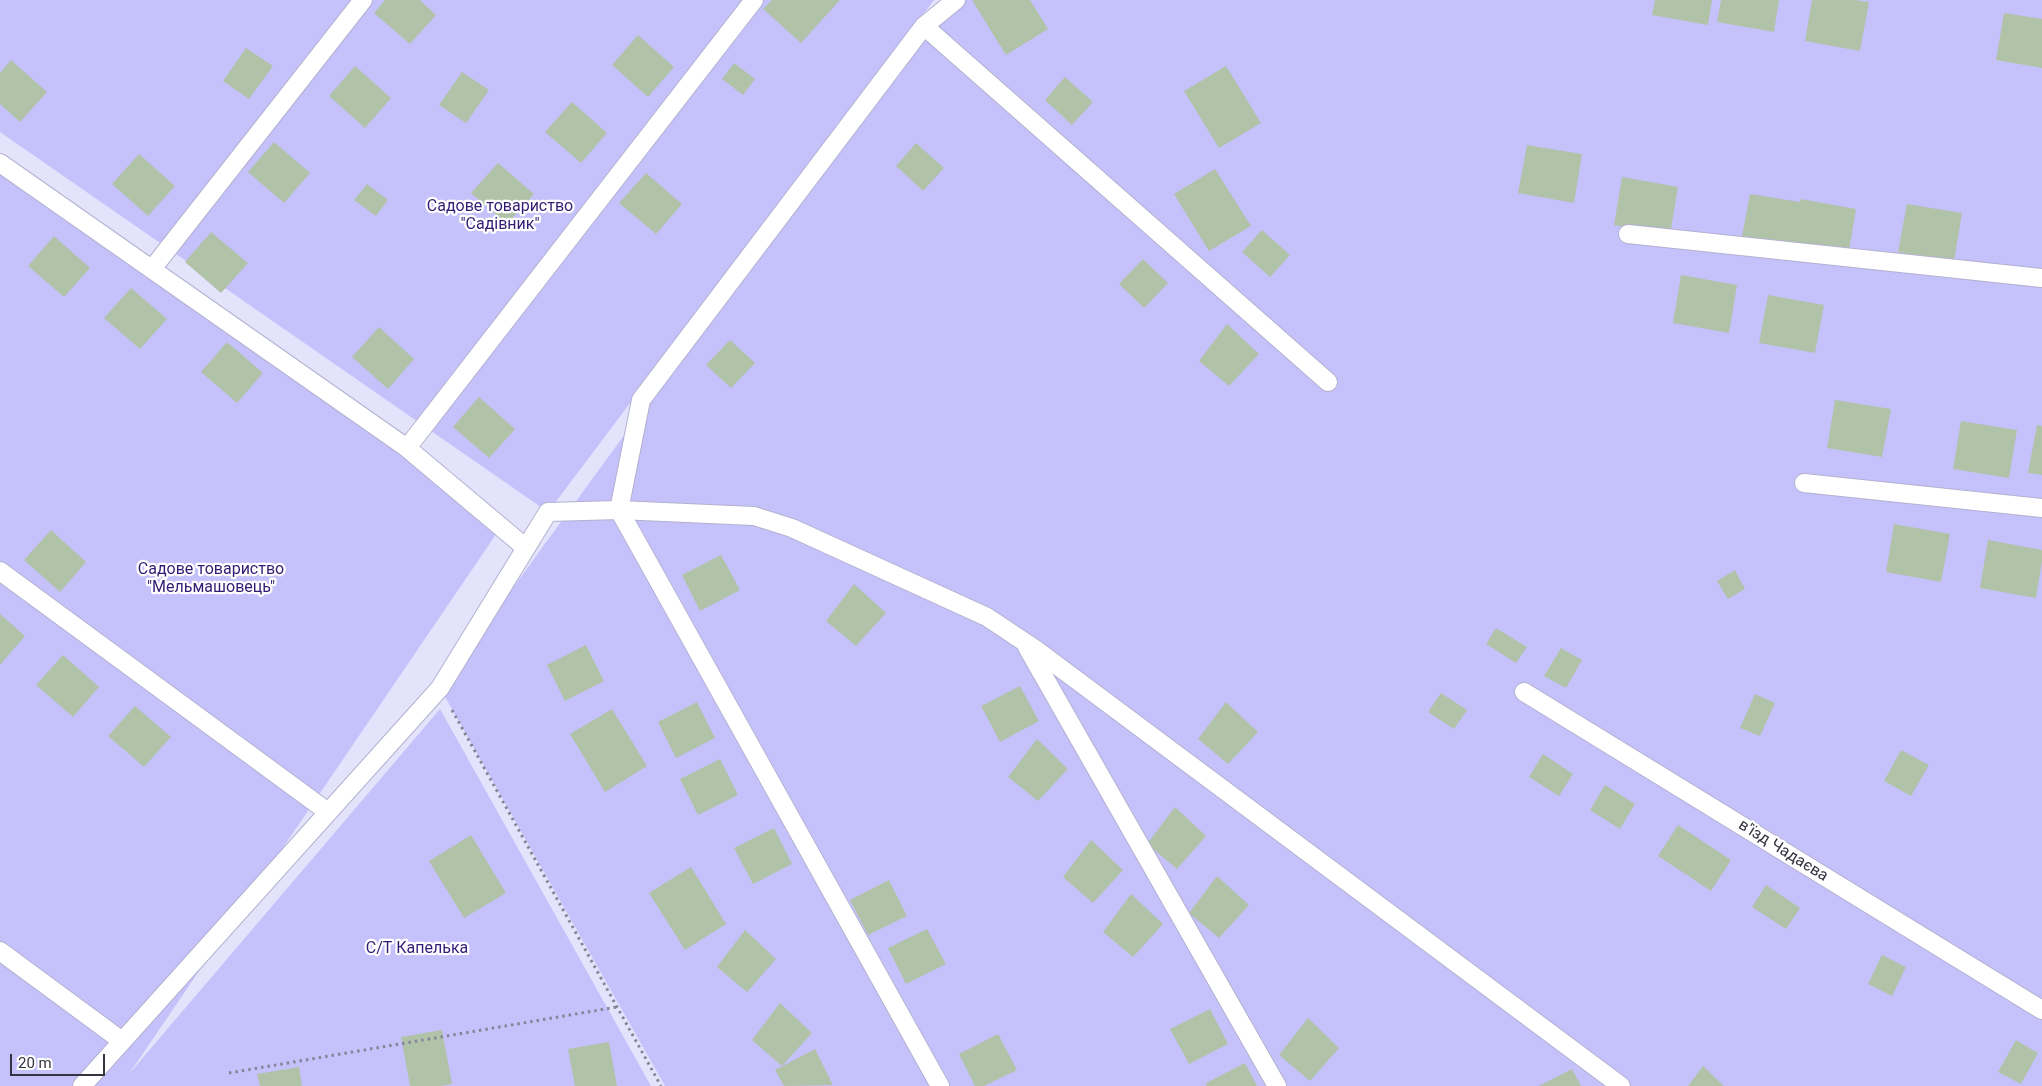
<!DOCTYPE html>
<html>
<head>
<meta charset="utf-8">
<style>
  body { margin:0 }
  #map { position:relative; width:2042px; height:1086px; overflow:hidden; background:#e4e3fc; font-family:Roboto,sans-serif }
  canvas { display:block }
  .scale { position:absolute; left:10px; top:1054px; width:95px; height:22px; box-sizing:border-box; border:2px solid #34333f; border-top:0; padding-left:6px; font-size:15px; line-height:18px; white-space:nowrap; color:#34333f; -webkit-text-stroke:4px #fff; paint-order:stroke }
</style>
</head>
<body>
<div id="map">
<canvas width="2042" height="1086"></canvas>
<div class="scale">20 m</div>
</div>
<script>
const c = document.querySelector('canvas').getContext('2d');
c.lineJoin = 'round';
function fill(path, color) {
  c.fillStyle = color;
  c.fill(path, 'evenodd');
}
function trace(path, color, width, dash) {
  c.strokeStyle = color;
  c.lineWidth = width;
  c.lineCap = dash ? 'butt' : 'round';
  c.setLineDash(dash || []);
  c.stroke(path);
}
function drawText(font, color, halo, rows, align = 'center') {
  c.font = font + ' Roboto,sans-serif';
  c.lineWidth = 4.5;
  c.setLineDash([]);
  c.textBaseline = 'middle';
  c.strokeStyle = halo;
  c.fillStyle = color;
  for (const [text, x, y, turn = 0] of rows) {
    c.save();
    c.translate(x, y);
    c.rotate((+turn || 0) * Math.PI / 180);
    c.textAlign = isNaN(turn) ? turn : align;
    if (halo) c.strokeText(text, 0, 0);
    c.fillText(text, 0, 0);
    c.restore();
  }
}
fill(new Path2D(`
  M0 0H934L548 512 0 132Z
  M941 0H2042V1086H665L440 688Z
  M0 166 501 527 129 1074 440 709 651 1086H0Z`), '#c5c1fb');
fill(new Path2D(`
  M385 0H420L436 15 410 44 374 13Z
  M772 0H840L801 43 763 9Z
  M972 0H1030L1048 29 1006 55Z
  M1655 0H1712L1708 25 1652 15Z
  M1721 0H1779L1774 32 1717 22Z
  M1812 0H1854L1869 2 1860 51 1805 41Z
  M2004 13 2042 19V68L1996 60Z
  M638 35 674 67 648 97 612 65Z
  M246 48 273 66 249 99 223 81Z
  M11 60 47 92 20 122 0 104V73Z
  M734 63 755 79 743 95 722 79Z
  M355 66 391 98 365 128 329 96Z
  M1226 66 1261 123 1219 148 1184 91Z
  M462 72 489 90 466 123 439 105Z
  M1065 77 1093 102 1072 125 1045 100Z
  M572 102 607 133 581 163 545 132Z
  M274 142 310 173 284 203 248 172Z
  M916 143 944 168 923 191 896 166Z
  M1527 145 1582 154 1574 203 1518 193Z
  M139 154 175 186 148 216 112 184Z
  M498 163 534 194 507 224 471 193Z
  M1215 169 1251 226 1209 251 1174 194Z
  M646 173 682 204 656 234 619 203Z
  M1622 177 1678 187 1670 235 1614 225Z
  M367 184 388 200 376 216 354 200Z
  M1750 194 1800 202 1801 199 1856 209 1848 257 1741 242Z
  M1907 204 1962 213 1954 261 1898 252Z
  M1262 230 1290 255 1270 277 1242 252Z
  M211 232 248 263 221 293 185 262Z
  M54 236 90 268 64 297 28 266Z
  M1143 259 1168 283 1144 308 1119 284Z
  M1681 275 1737 285 1729 333 1673 323Z
  M131 288 167 319 140 349 104 318Z
  M1768 295 1824 305 1815 353 1759 343Z
  M1227 324 1259 354 1229 386 1199 361Z
  M379 327 414 359 388 389 352 357Z
  M730 340 755 363 731 388 706 365Z
  M227 342 263 373 237 403 201 372Z
  M479 397 515 429 489 458 453 427Z
  M1835 400 1891 409 1882 457 1827 448Z
  M1961 421 2017 430 2009 478 1953 469Z
  M2037 425 2042 426V475L2028 473Z
  M1894 524 1950 534 1941 582 1886 572Z
  M51 530 86 562 60 592 24 560Z
  M1988 540 2042 550V561L2036 598 1980 588Z
  M721 555 740 590 700 611 682 575Z
  M1735 570 1745 589 1728 599 1717 581Z
  M854 584 886 613 856 646 826 621Z
  M0 614 25 636 0 665Z
  M1496 628 1527 647 1516 663 1486 644Z
  M586 645 604 681 565 701 547 665Z
  M1561 648 1582 660 1566 688 1544 676Z
  M63 655 99 687 73 717 36 685Z
  M1020 686 1039 721 1000 742 981 706Z
  M1441 693 1467 710 1454 729 1428 712Z
  M1755 694 1775 703 1760 736 1740 728Z
  M697 702 715 738 676 758 658 722Z
  M1226 702 1258 732 1228 764 1198 739Z
  M135 706 171 737 144 767 108 736Z
  M612 709 647 766 605 792 570 734Z
  M1037 739 1068 769 1038 801 1008 777Z
  M1901 750 1929 765 1911 796 1884 781Z
  M1543 754 1573 774 1559 796 1529 777Z
  M720 759 738 795 698 815 680 779Z
  M1605 785 1635 804 1620 829 1590 810Z
  M1175 807 1206 836 1177 869 1147 844Z
  M1678 825 1731 860 1711 891 1658 856Z
  M774 828 792 864 753 884 734 848Z
  M471 835 506 893 464 918 429 861Z
  M1091 840 1123 870 1093 903 1063 877Z
  M691 867 726 924 685 950 649 893Z
  M1217 876 1249 905 1219 938 1189 913Z
  M889 880 907 916 868 935 850 900Z
  M1766 885 1800 908 1786 929 1752 907Z
  M1131 894 1163 924 1133 957 1103 932Z
  M927 929 946 964 906 984 888 948Z
  M745 930 776 959 747 992 717 967Z
  M1882 955 1906 967 1892 996 1868 984Z
  M780 1003 812 1033 782 1066 752 1040Z
  M1210 1009 1228 1044 1189 1064 1170 1029Z
  M1308 1018 1339 1048 1310 1081 1279 1055Z
  M442 1030 452 1084 441 1086H410L401 1037Z
  M998 1034 1017 1070 984 1086H975L959 1054Z
  M2016 1040 2038 1053 2021 1084 1998 1072Z
  M609 1042 617 1086H575L568 1049Z
  M815 1049 833 1085 784 1086 775 1070Z
  M1245 1063 1257 1086H1207L1206 1083Z
  M1703 1066 1724 1086H1688Z
  M299 1067 302 1086H260L257 1074Z
  M1572 1069 1581 1086H1539Z`), '#b0c3a9');
const lane = new Path2D(`
  M924 26 1328 382
  M0 163 407 448 526 548
  M1628 234 2042 278
  M152 269 363 0
  M407 448 754 0
  M1804 483 2042 508
  M0 571 328 812
  M1027 647 1277 1086
  M1524 692 2042 1010
  M0 951 122 1041
  M82 1086 440 688 548 512 619 510 754 516 792 528 987 617 1035 649 1621 1086
  M940 1086 619 510 641 400 924 26 956 0`);
trace(lane, '#b3b1d0', 20);
trace(new Path2D(`
  M452 710 661 1086
  M229 1073 617 1007`), '#868597', 3, [2.5, 4]);
trace(lane, '#fff', 18);
drawText('16px', '#331c74', '#fff', [
  ["Садове товариство",500,207],
  ["\"Садівник\"",500,225],
  ["Садове товариство",211,570],
  ["\"Мельмашовець\"",211,588],
  ["С/Т Капелька",417,949]
]);
drawText('16px', '#34333f', '#fff', [
  ["в'їзд Чадаєва",1783,851,32]
]);
</script>
</body>
</html>
